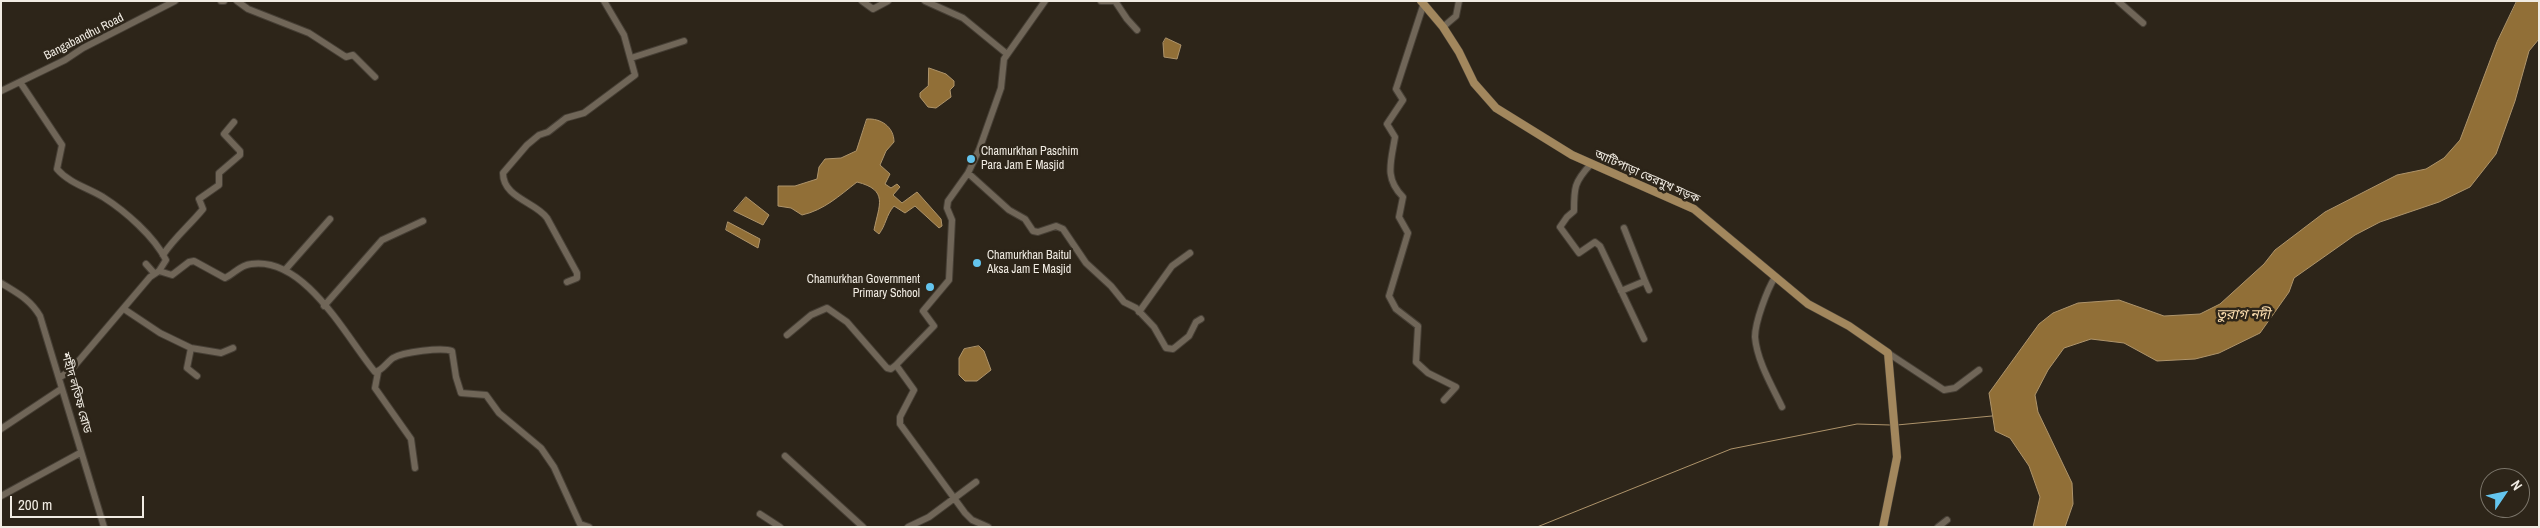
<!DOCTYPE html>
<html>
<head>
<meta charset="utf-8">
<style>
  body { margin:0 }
  #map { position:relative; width:2540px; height:528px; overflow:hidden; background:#2d2519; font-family:"Archivo Narrow",sans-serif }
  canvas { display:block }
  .frame { position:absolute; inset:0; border:2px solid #f1ece3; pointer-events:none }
  .north { position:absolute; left:2480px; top:468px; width:50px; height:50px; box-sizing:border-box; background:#2d2519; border:1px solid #7b756a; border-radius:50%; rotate:56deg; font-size:14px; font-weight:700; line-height:20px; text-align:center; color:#f1ece3 }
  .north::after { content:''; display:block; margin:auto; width:18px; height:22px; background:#64c5ee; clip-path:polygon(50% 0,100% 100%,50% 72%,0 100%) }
  .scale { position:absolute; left:10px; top:496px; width:134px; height:22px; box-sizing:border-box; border:2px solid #f1ece3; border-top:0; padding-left:6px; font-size:15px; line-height:18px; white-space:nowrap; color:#f1ece3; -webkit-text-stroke:4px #2d2519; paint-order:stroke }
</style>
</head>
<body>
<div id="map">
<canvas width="2540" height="528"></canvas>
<div class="frame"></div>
<div class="north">N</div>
<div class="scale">200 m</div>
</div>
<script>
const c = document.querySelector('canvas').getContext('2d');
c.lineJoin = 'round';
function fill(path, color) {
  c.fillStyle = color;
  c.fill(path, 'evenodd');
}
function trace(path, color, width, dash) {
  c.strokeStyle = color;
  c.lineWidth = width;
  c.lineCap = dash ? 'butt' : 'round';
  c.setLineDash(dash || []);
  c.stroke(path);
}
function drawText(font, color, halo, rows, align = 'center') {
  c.font = font + ' "Archivo Narrow","Noto Sans Bengali",sans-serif';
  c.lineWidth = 5;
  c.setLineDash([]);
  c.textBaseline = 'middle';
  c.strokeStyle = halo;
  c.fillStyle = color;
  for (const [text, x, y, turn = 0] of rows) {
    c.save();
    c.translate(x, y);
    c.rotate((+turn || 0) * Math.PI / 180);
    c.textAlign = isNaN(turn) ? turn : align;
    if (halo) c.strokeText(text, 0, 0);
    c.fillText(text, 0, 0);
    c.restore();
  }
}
const water = new Path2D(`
  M2517 1H2539V39L2529 51 2515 101 2496 154 2470 187 2439 202 2380 222 2355 235 2294 278 2289 292 2260 333 2219 353 2195 359 2157 361 2124 343 2091 339 2064 348 2048 370 2035 395 2038 412 2072 483 2073 504 2065 527H2033L2040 497 2029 466 2010 438 1995 431 1989 393 2039 324 2053 313 2078 303 2119 300 2164 316 2200 314 2220 304 2264 264 2275 250 2325 212 2397 175 2426 169 2444 158 2460 140 2497 42Z
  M1166 38 1181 45 1177 59 1164 57 1163 43Z
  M929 68 946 74 954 81V86L950 90 951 97 936 108 928 107 920 97V93L928 86Z
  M867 119C881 118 894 127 894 142L886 151 880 165 890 174 885 184 891 188 897 184 900 187 893 195 902 203 917 192 941 219 942 226 939 228 915 206 905 213 894 206C886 215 886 225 879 234L874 230C879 205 889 190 857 182 839 196 824 210 802 215L791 208 778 206V186H795L817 179 819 167 825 159 841 158 856 151Z
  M746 197 769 215 763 225 734 211Z
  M728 222 760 239 758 248 726 230Z
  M979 346 984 351 991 370 977 381H965L959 375V358L964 349Z`);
fill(water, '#916f37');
trace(water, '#ae946b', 1);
trace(new Path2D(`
  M1897 425 1992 416
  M1537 527 1731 449 1857 424 1890 425`), '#ae946b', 1);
const minor = new Path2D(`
  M221 1H224
  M237 1 248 9 309 33 346 57 353 55 375 77
  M862 1 873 9 888 1
  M925 1 963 18 1007 54
  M1101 1H1113
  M1115 1 1127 19 1137 30
  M2118 1 2143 23
  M1423 6 1396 89 1403 100 1387 124 1395 137C1391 162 1384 178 1403 197L1399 217 1408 233 1389 296 1396 309 1418 326 1416 362 1428 373 1456 387 1444 400
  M1443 27 1456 16 1459 1
  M631 58 684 41
  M20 82 62 145 57 169C69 183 88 188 103 197 125 211 154 236 166 260L159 271 172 275 189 262 194 261 225 278C234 274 240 265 251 264 305 256 346 337 375 372 382 371 387 362 393 358 403 352 442 347 452 351L456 377 461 393 486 395 499 413 541 448 554 467 580 524 589 527
  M1 91 65 60 83 48 175 1
  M1591 164C1574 182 1574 188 1574 211L1567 217 1560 227 1579 253 1595 242 1600 246 1644 339
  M968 173 1009 210 1025 219 1033 231 1038 232 1056 226 1063 229 1086 263 1111 286 1124 302 1136 308 1154 327 1166 348 1173 349 1189 336 1196 322 1201 319
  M1624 228 1645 281
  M163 255C174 238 190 225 203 209L199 199 219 185V173L240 155V151L224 134 234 122
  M146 264 154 273
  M285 270 330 219
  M1775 277C1767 290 1755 322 1755 337 1757 361 1772 386 1782 407
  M567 282 577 278V273L547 218C536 202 503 198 503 173L527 145 539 135 548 132 566 118 584 113 635 75 624 35 604 1
  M1 283C17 293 30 299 40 316L104 527
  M1621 291 1645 281 1649 290
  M324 306 382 240 423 221
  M124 309 160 333 191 348 187 368 197 376
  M1139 312 1172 266 1190 253
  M787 335 811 315 827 308 847 322 887 368 891 369 896 365
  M191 348 221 353 233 348
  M1888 353 1944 390 1955 388 1979 370
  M378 372 375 388 411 439 415 468
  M59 378 71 370 150 277 159 271
  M1 429 61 389
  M785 456 863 527
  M1 496 80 453
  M760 514 780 527
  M908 527 929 517 976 482
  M988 527 972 520 965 513 900 424V417L914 390 896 365 934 326 923 311 949 280 952 220 947 208 948 201 968 173 979 150 1001 88 1004 59 1045 1
  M1938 527 1947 520`);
const major = new Path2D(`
  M1421 1 1443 27 1459 52 1474 83 1496 108 1572 155 1694 209 1808 304 1849 326 1888 353 1897 457 1883 527`);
trace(minor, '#463f35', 8);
trace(major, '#463f35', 9);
trace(minor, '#706658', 6);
trace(major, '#a2875d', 8);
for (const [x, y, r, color] of [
  [971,159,5,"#64c5ee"],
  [977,263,5,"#64c5ee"],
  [930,287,5,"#64c5ee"]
]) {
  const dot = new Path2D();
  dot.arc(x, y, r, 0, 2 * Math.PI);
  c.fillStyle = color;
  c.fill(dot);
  trace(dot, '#2d2519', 2);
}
drawText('12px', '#f1ece3', '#2d2519', [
  ["Bangabandhu Road",84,37,-27],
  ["আটিপাড়া তেরমুখ সড়ক",1647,177,24],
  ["শহীদ লতিফ রোড",76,393,74]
]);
drawText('12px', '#f1ece3', '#2d2519', [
  ["Chamurkhan Paschim",981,152],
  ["Para Jam E Masjid",981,166],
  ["Chamurkhan Baitul",987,256],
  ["Aksa Jam E Masjid",987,270],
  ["Chamurkhan Government",920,280,"right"],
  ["Primary School",920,294,"right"]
], 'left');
drawText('italic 14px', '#fbddae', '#2d2519', [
  ["তুরাগ নদী",2243,315]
]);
</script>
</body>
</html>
